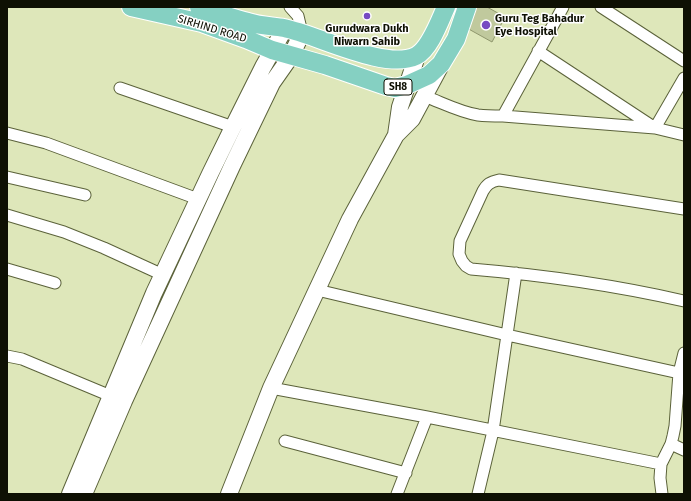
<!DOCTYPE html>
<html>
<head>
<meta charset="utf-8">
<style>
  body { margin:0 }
  #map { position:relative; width:691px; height:501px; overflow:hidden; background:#dee7ba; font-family:"Fira Sans",sans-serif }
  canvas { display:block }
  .frame { position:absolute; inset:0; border:8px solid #0e1003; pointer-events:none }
</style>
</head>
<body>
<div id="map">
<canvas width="691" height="501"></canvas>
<div class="frame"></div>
</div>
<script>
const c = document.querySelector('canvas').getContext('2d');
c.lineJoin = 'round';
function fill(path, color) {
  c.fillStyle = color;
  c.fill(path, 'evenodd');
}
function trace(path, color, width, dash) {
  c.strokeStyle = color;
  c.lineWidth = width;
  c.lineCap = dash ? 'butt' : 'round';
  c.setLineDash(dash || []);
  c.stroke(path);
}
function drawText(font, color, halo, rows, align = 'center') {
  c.font = font + ' "Fira Sans",sans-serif';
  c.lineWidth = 3;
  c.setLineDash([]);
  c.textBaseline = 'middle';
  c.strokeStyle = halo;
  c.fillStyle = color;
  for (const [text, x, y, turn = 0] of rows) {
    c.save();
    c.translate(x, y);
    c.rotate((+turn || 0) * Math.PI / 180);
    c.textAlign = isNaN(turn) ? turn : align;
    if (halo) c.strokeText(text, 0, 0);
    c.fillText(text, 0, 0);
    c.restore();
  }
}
const building = new Path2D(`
  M475 7H487L505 17 492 42 465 27Z`);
fill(building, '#c0c99d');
trace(building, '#8f976d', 1);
const minor = new Path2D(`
  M290 7 298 16 302 33
  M563 7 503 116 655 128 684 135
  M601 7 684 61
  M538 51 655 128
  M120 88 233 127
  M424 96C441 102 459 112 478 115 486 116 494 116 503 116
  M655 128 684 78
  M7 133 46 143 198 199
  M7 177 85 195
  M684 209 499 180C490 182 487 184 483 191L460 241 459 254 462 261 466 266 471 269C543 275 614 285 684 301
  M7 215 64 232 104 248 163 275
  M7 269 55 283
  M317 290 507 335 679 373
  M7 356 22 359 118 399
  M271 388 427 417 661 464
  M285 441 406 473
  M671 444 684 450
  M397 494 427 417
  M478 494 493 431 516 273
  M662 494 660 478 661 464 671 444 673 436 675 426 679 373 684 353`);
const secondary = new Path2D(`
  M396 135 400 107 417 56
  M70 494 154 293 210 174 233 127 263 67 285 28
  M84 494 124 401 232 166 272 83 291 56 302 33
  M229 494 271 388 350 219 396 135 412 119 441 65`);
const primary = new Path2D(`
  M131 7 202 23 246 39 272 50 325 65 386 86 395 88 407 85 429 75 441 64 456 39 467 7
  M199 7C215 12 232 18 248 22 260 26 273 26 284 28 318 35 385 71 416 56 430 49 440 20 446 7`);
trace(minor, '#5b623a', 13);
trace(secondary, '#5b623a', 18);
trace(primary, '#fff', 20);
trace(minor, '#fff', 11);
trace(secondary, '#fff', 16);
trace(primary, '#85d0c2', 18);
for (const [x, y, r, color] of [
  [367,16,4,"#764ac2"],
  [486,25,5,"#764ac2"]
]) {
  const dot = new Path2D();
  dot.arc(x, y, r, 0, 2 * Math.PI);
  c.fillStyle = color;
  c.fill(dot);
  trace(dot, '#fff', 1.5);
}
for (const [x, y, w] of [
  [398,87,28]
]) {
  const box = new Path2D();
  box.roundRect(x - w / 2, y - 8, w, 16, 3);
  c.fillStyle = '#fff';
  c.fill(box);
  trace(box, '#0e1003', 1);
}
drawText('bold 10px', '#0e1003', null, [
  ["SH8",398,87]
]);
drawText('bold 11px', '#0e1003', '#fff', [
  ["Guru Teg Bahadur",495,19],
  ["Eye Hospital",495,32],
  ["Gurudwara Dukh",367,29,"center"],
  ["Niwarn Sahib",367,42,"center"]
], 'left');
drawText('11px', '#0e1003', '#fff', [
  ["SIRHIND ROAD",212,29,17]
]);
</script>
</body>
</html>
